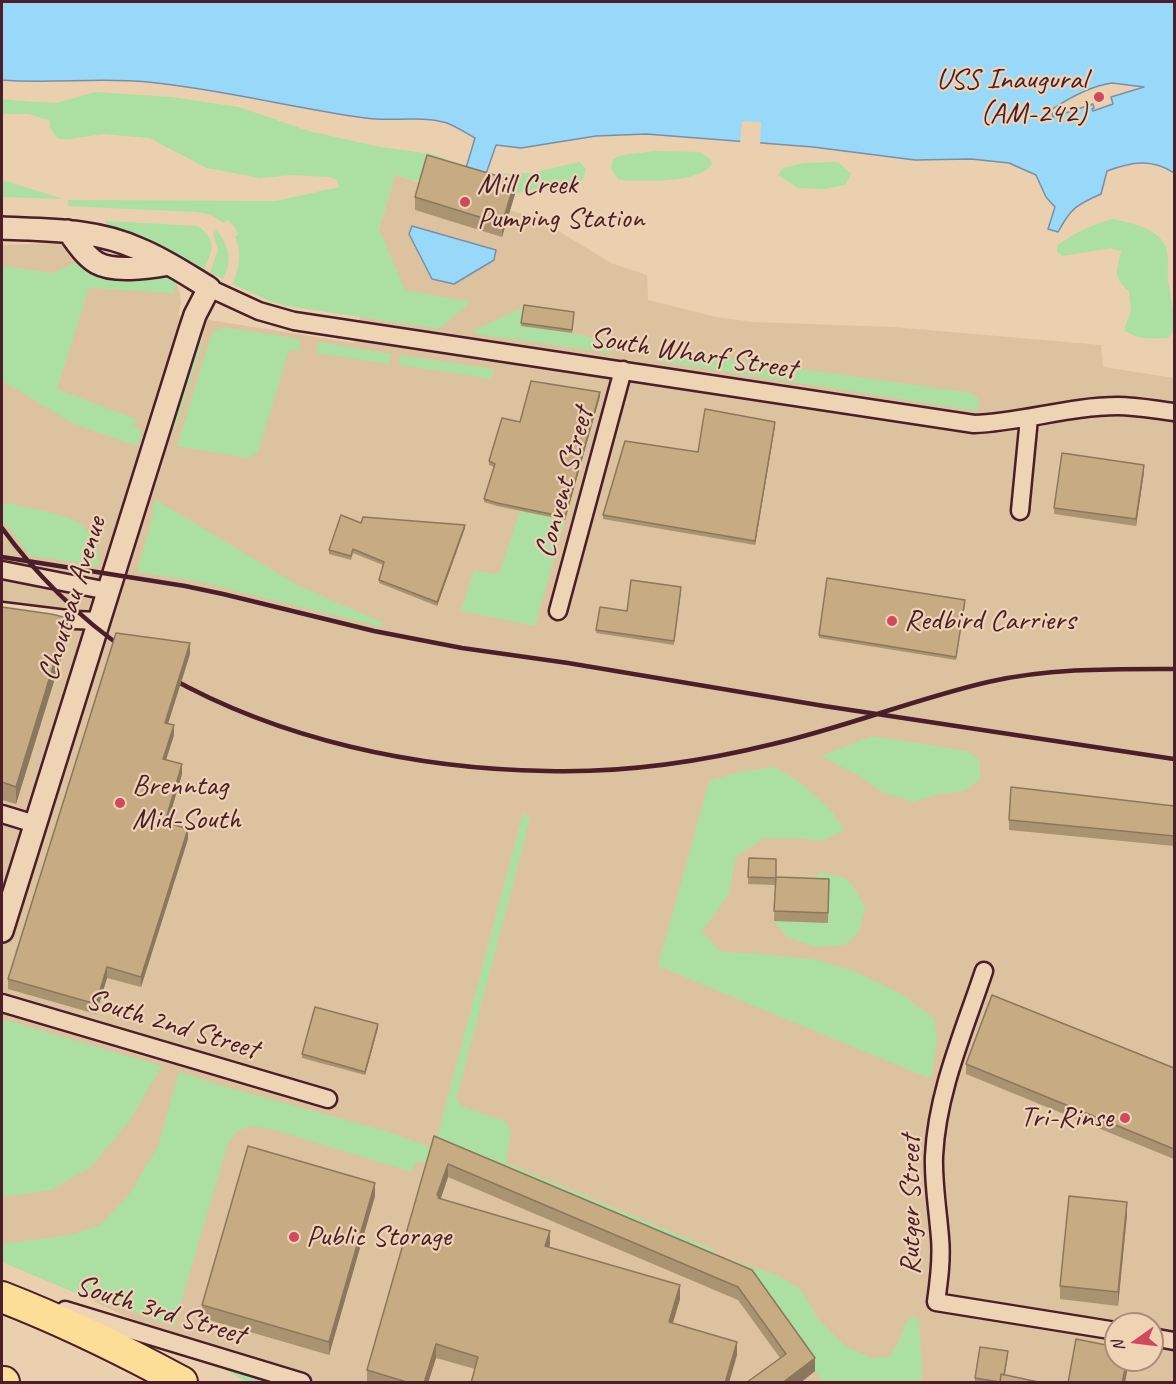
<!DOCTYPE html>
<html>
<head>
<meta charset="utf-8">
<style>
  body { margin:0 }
  #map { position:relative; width:1176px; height:1384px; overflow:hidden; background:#ead0ae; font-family:Caveat,sans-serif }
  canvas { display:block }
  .frame { position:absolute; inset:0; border:3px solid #4a1f2b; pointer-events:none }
  .north { position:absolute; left:1104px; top:1312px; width:60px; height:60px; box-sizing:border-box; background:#eed3b5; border:2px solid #ac8b7e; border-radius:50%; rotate:256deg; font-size:16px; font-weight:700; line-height:24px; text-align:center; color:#4a1f2b }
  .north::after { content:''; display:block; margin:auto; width:21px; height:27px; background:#d1495b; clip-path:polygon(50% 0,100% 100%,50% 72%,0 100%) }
</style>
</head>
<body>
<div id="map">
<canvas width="1176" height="1384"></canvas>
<div class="frame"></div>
<div class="north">N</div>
</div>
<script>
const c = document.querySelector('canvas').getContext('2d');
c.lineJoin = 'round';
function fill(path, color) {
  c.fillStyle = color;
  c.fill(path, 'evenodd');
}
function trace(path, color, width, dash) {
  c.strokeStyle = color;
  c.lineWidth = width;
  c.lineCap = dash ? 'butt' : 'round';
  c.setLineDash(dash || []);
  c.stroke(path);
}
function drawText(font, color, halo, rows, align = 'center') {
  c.font = font + ' Caveat,sans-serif';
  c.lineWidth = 4.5;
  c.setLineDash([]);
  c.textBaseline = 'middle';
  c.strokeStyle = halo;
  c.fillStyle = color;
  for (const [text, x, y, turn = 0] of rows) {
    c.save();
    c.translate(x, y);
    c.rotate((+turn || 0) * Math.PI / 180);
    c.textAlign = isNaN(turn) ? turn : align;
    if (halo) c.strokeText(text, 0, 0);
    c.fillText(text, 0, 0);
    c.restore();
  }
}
fill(new Path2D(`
  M395 175 539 219 611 263 647 275 648 300 716 317 753 322 893 327 1101 345 1103 367 1174 378V1382H247L163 1334 74 1292 2 1262V245L60 243 73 253 138 275 170 278 176 283 180 293 181 303 178 315 354 343 379 229ZM1116 1324H1152V1360H1116Z`), '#dcc29f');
fill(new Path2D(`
  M95 92 171 97 239 107 309 131 380 147 432 154 486 174 531 173 579 162 586 169 583 180 563 190 536 189 515 194 427 168 423 183 395 175 379 229 405 290 471 302 439 329 287 306 272 302 232 284C240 267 242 253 235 237L238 234 235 227 228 220 224 223 211 215 197 212 68 206V200L276 201 339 187 337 180 329 177 293 175 260 178 207 168 149 138 103 134 70 139H58L50 128V121L29 114H2V99L20 101 57 103Z
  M657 151 700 152 710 159 712 165C695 184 643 181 619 180L611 169 613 159 622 155Z
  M838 162 851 174 845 185 824 189 798 188 778 175 783 168 803 163Z
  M2 180 64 199 2 197Z
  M1113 219C1133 224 1161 228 1167 251 1169 259 1167 270 1168 279 1170 296 1175 313 1174 330L1168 338C1151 339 1138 340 1124 330L1131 310 1129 291C1112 277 1117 271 1121 251L1110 248 1063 256 1057 252V246C1074 233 1093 224 1113 219Z
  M106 221 198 226C217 240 213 251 204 270L106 227Z
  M216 230C229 244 233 262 223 279L210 273 218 250 213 234Z
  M79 261 138 275 170 278 176 283 177 286 174 288 176 293H175L89 288 57 389 136 419 134 425 142 432 137 446 74 424 2 381V266L53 273Z
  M524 309 522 326 572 333 607 341H612L614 345V350L609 353 476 334 475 331 478 328 518 310Z
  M221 328H229L300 339 299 351 289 350 258 452 248 458 177 446 210 338 214 331Z
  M200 339 203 340 175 429 172 428Z
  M318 342 391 354 389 364 317 353Z
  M668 353 722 358 972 393 980 401 977 411 657 361 659 355Z
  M400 355 493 369 492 379 399 365Z
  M156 500 297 585 384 623 382 627 196 581 137 572 153 515V507Z
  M2 504H14L56 514 79 522 96 541 100 566 30 556 2 519Z
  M520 511 565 520 535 626 461 611 474 571 499 574Z
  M872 736 967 751 980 761V780L963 791 939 794 913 802 882 792 860 776 821 756Z
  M775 767 802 784 831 810 844 830 823 841 799 838H764L736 857 729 894 702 931 721 952 762 954 818 960 854 971 901 994 934 1018 937 1040 931 1079 658 966 709 781 745 771Z
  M523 813 530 819 456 1100 463 1107 505 1121 511 1130 506 1163 712 1249 722 1257 779 1276 802 1290 818 1319 845 1346 871 1358 889 1357 899 1341 906 1322 914 1316 919 1322 922 1370 921 1382H823L752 1284 419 1161 415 1163 412 1172 271 1129 252 1126 237 1131 228 1143 174 1326 74 1292 2 1262V1244L71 1235 101 1225 130 1193 158 1146 179 1072 223 1086 386 1131 434 1149Z
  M820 873C851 875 852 883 865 908L859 932 845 945 816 947 787 937 774 921 827 923 802 888Z
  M2 1019 162 1066 130 1120 91 1167 51 1190 2 1197Z
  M220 1367 269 1382H247Z`), '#abe0a2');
const water = new Path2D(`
  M2 2H1174V173C1152 158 1131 162 1107 171L1101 194C1076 205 1071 208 1058 232L1048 229 1055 207 1046 197 1036 175 1009 163 971 159 915 160 813 147 646 134 596 136 521 148 496 145 486 174 466 168 475 138C466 133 457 127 447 123 421 115 391 122 365 118 292 108 221 89 148 82 99 77 50 84 2 80ZM1112 83 1144 87 1111 97 1113 104 1093 111 1092 109 1094 108 1093 104 1053 117 1051 110C1069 98 1090 86 1112 83Z
  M412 226 496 250 494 260 454 284 432 279 409 234Z`);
fill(water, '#98d9fa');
trace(water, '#798fa7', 1.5);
fill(new Path2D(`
  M742 121 761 122 760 146 740 144Z`), '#ead0ae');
const minor = new Path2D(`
  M209 288 259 311 294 321 974 424C1023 422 1070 406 1118 406 1137 406 1156 410 1174 412
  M1020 511 1029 418
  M2 570 108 591
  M2 611 75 620 98 621
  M558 611 623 370
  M2 814 35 824
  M984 971C964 1031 937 1092 934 1156 933 1183 938 1211 940 1238 942 1259 939 1281 936 1302L1116 1331
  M2 1003 328 1099
  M65 1310 302 1382
  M1152 1337 1174 1341`);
const tertiary = new Path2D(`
  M2 228C48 230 96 229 139 249 164 259 186 274 209 288L195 315 190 330 2 931
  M68 231C76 242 85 256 97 263 115 273 150 267 169 264`);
const motorway = new Path2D(`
  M2 1297C64 1321 123 1350 182 1382
  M2 1382H4`);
trace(minor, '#4a1f2b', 21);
trace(tertiary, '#4a1f2b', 26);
trace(motorway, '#4a1f2b', 34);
trace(minor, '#eed3b5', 16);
trace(tertiary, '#eed3b5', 21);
trace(motorway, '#fcde96', 30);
trace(new Path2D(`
  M2 528C33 571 82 621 127 650
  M2 557 185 586 223 594 374 631 462 648 568 663 824 706 1174 759
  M167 676C281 740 416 769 547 771 623 773 700 762 773 744 846 727 915 699 988 682 1049 668 1112 669 1174 669`), '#4a1f2b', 4.5);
fill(new Path2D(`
  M515 194 502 237 415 210V197Z
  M574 316 572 333 521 326V323Z
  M600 396 565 520 497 506 484 502V499L494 467 489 465V461L520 422Z
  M775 426 755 545 603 519V515L698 452Z
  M1144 472 1136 526 1054 514V508Z
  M361 523 465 528 437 606 379 583 383 565 353 553 351 560 329 554V550Z
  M681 591 674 645 596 633V630L627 611Z
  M965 604 956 660 819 638V635Z
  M2 607 68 636 16 804 2 800Z
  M190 654 168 724 174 735 166 760 182 774 168 822 188 839 141 987 107 978 96 1014 8 989V979Z
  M1174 806V846L1009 830V820Z
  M749 858 776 877 829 879 828 923 774 921 775 885 748 884Z
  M378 1028 365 1075 302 1058V1054Z
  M966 1064 1174 1068V1159L966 1074Z
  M434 1136 752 1270 815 1371 800 1383H745L780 1358 738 1300 448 1177 440 1199 550 1244 549 1247 680 1299 673 1323 737 1355 475 1369 436 1358 428 1383H367V1370Z
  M375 1196 329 1355 202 1318V1305Z
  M1127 1215 1118 1306 1060 1299V1286Z
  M1008 1355 1005 1375 1043 1383 975 1382V1378Z`), '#aa9371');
fill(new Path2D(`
  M515 181V194L502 237V224Z
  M600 392V396L565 520V517Z
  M775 422V426L755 545V541Z
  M1144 465V472L1136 526V519Z
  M465 525V528L437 606V602Z
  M68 618V636L16 804V787Z
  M190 643V654L165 733V723Z
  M174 725V735L163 769V759Z
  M182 764V774L165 832V822Z
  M188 829V839L141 987V977Z
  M107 967V978L96 1014V1004Z
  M378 1024V1028L365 1075V1072Z
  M448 1164V1177L439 1204 437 1195Z
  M375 1183V1196L329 1355V1342Z
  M1127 1202V1215L1118 1306V1292Z
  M550 1231V1244L545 1259V1246Z
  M680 1285V1299L669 1335V1322Z
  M737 1342V1355L729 1383H725Z
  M436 1344V1358L428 1383H424Z
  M815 1358V1371L800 1383H782Z
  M1127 1360H1129V1362L1125 1383H1122Z`), '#8b785c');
const building = new Path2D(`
  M427 155 515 181 502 224 415 197Z
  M524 305 574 312 572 330 521 323Z
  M531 381 600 392 565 517 497 503 484 499 495 464 489 461 502 418 520 422Z
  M705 409 775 422 755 541 603 515 625 441 698 452Z
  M1062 453 1144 465 1136 519 1054 508Z
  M341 515 361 523 363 517 465 525 437 602 379 580 384 562 353 549 351 556 329 550Z
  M827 578 965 600 956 657 819 635Z
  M631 580 681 587 674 641 596 630 600 607 627 611Z
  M2 607 51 614 68 618 16 787 2 782Z
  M116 633 190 643 165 723 174 725 163 759 182 764 165 822 188 829 141 977 107 967 96 1004 8 979Z
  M1011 787 1174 806V836L1009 820Z
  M749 858 776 859V878L748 877Z
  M776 877 829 879 828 913 774 911Z
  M992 995 1174 1068V1149L966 1064Z
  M315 1007 378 1024 365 1072 302 1054Z
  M434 1136 752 1270 815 1358 782 1383H746L786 1354 738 1287 448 1164 437 1195 439 1196 438 1198 550 1231 545 1246 680 1285 669 1322 737 1342 725 1383H471L478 1357 436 1344 424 1383H410L367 1370Z
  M248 1146 375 1183 329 1342 202 1305Z
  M1069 1196 1127 1202 1118 1292 1060 1286Z
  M1076 1339 1116 1347V1360H1127L1122 1383H1068Z
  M980 1347 1008 1351 1004 1375 1001 1374 1000 1382 975 1378Z
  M1001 1374 1043 1383H1000Z`);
fill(building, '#c6ab83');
trace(building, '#8b785c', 1.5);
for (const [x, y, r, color] of [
  [1099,97,6,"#d1495b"],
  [465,202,6,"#d1495b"],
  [892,621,6,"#d1495b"],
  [120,803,6,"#d1495b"],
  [1125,1118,6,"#d1495b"],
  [294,1237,6,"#d1495b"]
]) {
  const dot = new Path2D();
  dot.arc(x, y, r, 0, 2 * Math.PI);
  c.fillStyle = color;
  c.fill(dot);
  trace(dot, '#eed3b5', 2);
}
drawText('30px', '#4a1f2b', '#eed3b5', [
  ["USS Inaugural",1087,80,"right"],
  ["(AM-242)",1087,114,"right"],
  ["Mill Creek",477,185],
  ["Pumping Station",477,219],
  ["Redbird Carriers",904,621],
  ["Brenntag",132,786],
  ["Mid-South",132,820],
  ["Tri-Rinse",1113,1118,"right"],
  ["Public Storage",306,1237]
], 'left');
drawText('30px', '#4a1f2b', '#eed3b5', [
  ["South Wharf Street",693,354,9],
  ["Convent Street",565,483,-75],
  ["Chouteau Avenue",73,599,-73],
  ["South 2nd Street",172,1025,17],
  ["Rutger Street",911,1205,-90],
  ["South 3rd Street",160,1311,17]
]);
</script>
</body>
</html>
